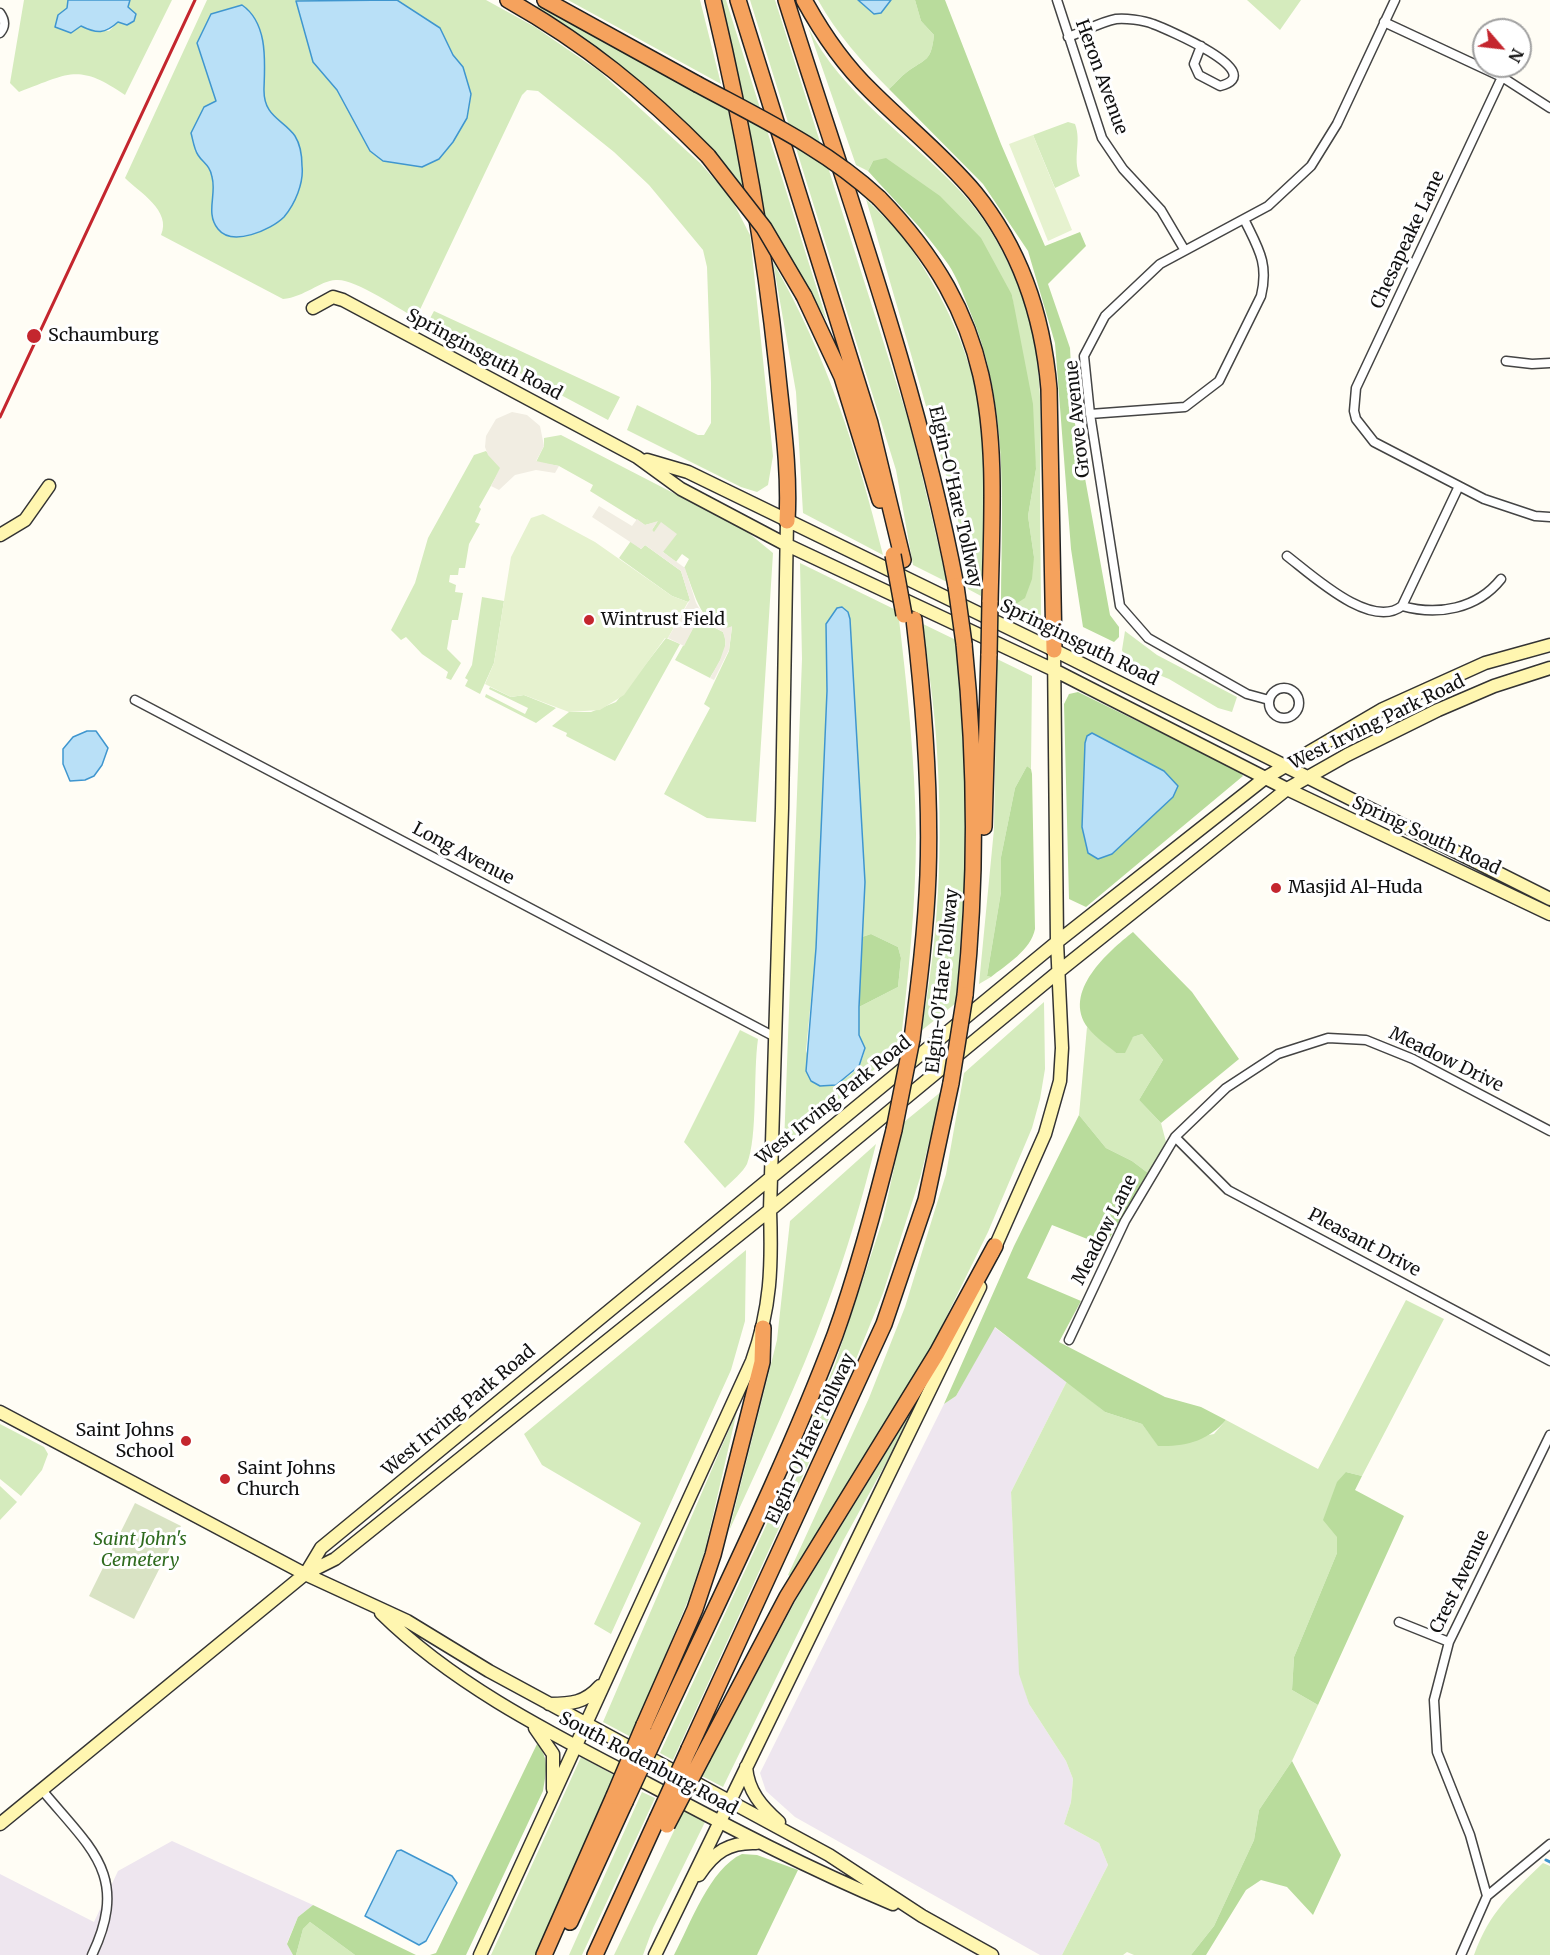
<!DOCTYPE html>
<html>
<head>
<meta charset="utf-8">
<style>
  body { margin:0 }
  #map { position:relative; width:1550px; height:1955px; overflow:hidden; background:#fffdf5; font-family:Merriweather,serif }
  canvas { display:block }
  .north { position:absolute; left:1472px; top:18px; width:60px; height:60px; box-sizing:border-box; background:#fff; border:2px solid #a0a0a0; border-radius:50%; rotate:118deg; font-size:16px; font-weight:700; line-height:24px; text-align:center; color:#111 }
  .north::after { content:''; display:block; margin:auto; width:21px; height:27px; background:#c4262e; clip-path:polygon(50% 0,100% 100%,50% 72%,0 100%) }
</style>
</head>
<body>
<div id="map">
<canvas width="1550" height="1955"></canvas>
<div class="north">N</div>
</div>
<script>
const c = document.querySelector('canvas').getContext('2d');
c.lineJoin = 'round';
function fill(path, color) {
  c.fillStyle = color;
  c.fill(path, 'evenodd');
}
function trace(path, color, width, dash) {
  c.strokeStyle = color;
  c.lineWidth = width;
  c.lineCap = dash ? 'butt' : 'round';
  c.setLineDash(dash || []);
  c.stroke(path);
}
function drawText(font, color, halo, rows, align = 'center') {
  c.font = font + ' Merriweather,serif';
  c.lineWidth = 6;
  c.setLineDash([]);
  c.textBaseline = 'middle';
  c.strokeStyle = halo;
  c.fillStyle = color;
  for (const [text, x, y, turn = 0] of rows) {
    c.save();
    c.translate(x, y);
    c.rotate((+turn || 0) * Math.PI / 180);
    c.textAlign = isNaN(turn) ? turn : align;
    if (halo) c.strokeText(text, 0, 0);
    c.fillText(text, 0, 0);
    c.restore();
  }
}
fill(new Path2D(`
  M994 1327 1067 1381 1011 1492 1020 1674 1029 1704 1066 1761 1073 1779 1071 1802 1064 1824 1099 1843 1108 1865 1062 1955H1040L795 1817 766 1791 760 1773 944 1404 956 1396Z
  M172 1841 313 1905 298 1917 287 1943 293 1955H0V1874L94 1922 118 1871Z`), '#eee6ef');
fill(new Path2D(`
  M24 0H68L67 8 81 26 109 31 118 22 130 0H172L125 95C78 63 70 73 19 92L10 83Z
  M207 0H486L535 27 599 71 700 163 731 198 750 235 773 456 768 485 757 492 741 487 627 430 637 405 698 435H704L711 423V383L707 267 703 250 649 185 614 152 538 91 527 90 522 95 416 318C399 309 354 278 336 280 319 281 305 297 283 299L161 235C172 211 139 192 125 178Z
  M568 0H700L721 84Z
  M720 0H726L827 321 765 215 735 61Z
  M750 0H775L911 429 947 582 913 565 896 470Z
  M818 0H858L875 14 881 13 891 0H915L921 21 934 35C931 62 926 58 907 72 900 77 895 84 889 89 862 62 837 34 818 0Z
  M1247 0H1301L1280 30Z
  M539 4 728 110 745 189C681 113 620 60 537 7Z
  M808 27C841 94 911 138 961 192 1003 237 1033 308 1038 369 1042 406 1040 444 1040 482 1040 530 1041 579 1041 627L1003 607 1014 605 1034 557 1028 516 1036 469 1012 295 873 161 868 171 856 165Z
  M1068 122 1075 124C1082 142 1072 158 1080 176L1055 188 1033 135Z
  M866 199C879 212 893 225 904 239 944 294 977 363 982 432 987 486 983 542 981 596L968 589 957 513Z
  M773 262C827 356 857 450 883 555L803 513 796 392Z
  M434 311 620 397 608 420 427 324Z
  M561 435 745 530 773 553 756 822 707 818 664 794 710 708 704 704 729 651 732 627C701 635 693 585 684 568L689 559 682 554 676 562 663 552 652 530 657 522 645 525 590 491 593 485 559 466 536 462 544 446V438Z
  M486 451 501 468 479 507 481 509 475 522 480 524 469 544 465 568H459L458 575H450L449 582 456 585 455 592 463 593 458 620H452L447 649 461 663 451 680 446 678 448 672 422 654 406 637 401 640 391 630 415 583 428 538 474 455Z
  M631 541 641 549 645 545 681 571 690 600 688 602 672 596 619 558Z
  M800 563 898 611C907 686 915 759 916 834 916 906 908 977 900 1048L784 1145 802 659ZM850 619 865 882 862 937 871 934 898 947 901 958 898 987 859 1007V1035L865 1048C862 1072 842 1084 820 1086L806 1051 816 948 827 691 826 634Z
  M482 597 504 601 494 663 480 694 465 686 468 680 465 678 472 665Z
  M698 619 723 632C731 648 718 664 710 678L675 660Z
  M923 624 956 640 967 806 965 879 956 1003 921 1031C939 939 943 845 937 752 935 709 928 667 923 624Z
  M1125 631 1157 655 1237 697 1232 712 1218 708 1169 679 1127 662 1122 650Z
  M666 638 680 644 615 761 566 736 567 733 552 726 569 712H591L616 702Z
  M997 659 1032 676 1031 769 1027 766 1015 788 1001 857V892L987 976 991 977 979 984 994 829Z
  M490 687 511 697 524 695 556 708 536 723 485 697 486 694 525 714 528 708 489 689Z
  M1044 1002 1045 1069 1040 1099 1032 1128 988 1232 928 1354 790 1576 788 1575 869 1398 905 1307 946 1174 964 1073Z
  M1087 1027 1116 1053 1133 1037 1142 1034 1163 1060 1139 1100 1161 1123 1166 1142 1148 1173 1132 1161 1106 1148 1079 1115Z
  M740 1030 758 1039C753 1073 758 1136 747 1164 743 1172 732 1181 725 1188L684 1142Z
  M942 1091 920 1178 883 1293 854 1364 673 1760 660 1753 784 1487 835 1364 883 1219 904 1122Z
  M876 1144C862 1199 847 1252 827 1305 799 1382 763 1456 729 1531L777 1340 790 1221Z
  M746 1250 745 1321 731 1370 611 1634 594 1624 641 1523 542 1465 524 1434Z
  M1406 1300 1444 1319 1362 1476 1346 1472 1337 1553 1294 1657 1292 1690 1318 1705 1292 1761 1259 1810 1254 1840 1214 1926 1191 1955H1134L1127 1952 1123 1955H1062L1108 1865 1099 1843 1064 1824 1071 1802 1073 1779 1066 1761 1029 1704 1019 1674 1011 1492 1067 1381 1105 1412 1142 1424 1158 1445 1214 1434 1226 1420 1318 1469Z
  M921 1396H923L843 1541 723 1787 702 1776 797 1598Z
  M737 1411 705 1550 689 1598 631 1737 603 1722Z
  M0 1424 44 1447 48 1454 42 1470 21 1496 0 1479Z
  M0 1486 17 1502 0 1520Z
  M581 1757 614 1775 535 1955H491Z
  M642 1792 655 1798 582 1955H569Z
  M684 1810 705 1822 653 1928 643 1955H614Z
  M1543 1863 1550 1866V1955H1474C1490 1911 1510 1895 1543 1863Z
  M310 1922 355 1955H296L303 1929Z`), '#d5ebbd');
fill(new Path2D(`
  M915 0H945L1001 144 1045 246 1080 232 1086 246 1048 284 1070 348 1074 418 1110 615 1119 627V637L1114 642 1083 627 1071 549 1055 343 1028 251 983 184 889 89C895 84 900 77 907 72 926 58 931 62 934 35L921 21Z
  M886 158 940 196 981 238 1012 295 1033 404 1036 469 1028 516 1034 557 1032 579 1025 598 1014 605 1003 607 1001 600C1002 500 1009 402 969 309 963 294 957 277 948 264 924 229 895 201 868 171L873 161Z
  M1078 692 1239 771 1243 776 1086 907 1069 899 1064 704 1069 694ZM1085 743 1173 797 1112 854 1098 859 1088 853 1082 827Z
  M1027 766 1031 769 1032 774 1035 929C1031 950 1006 965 991 977L987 976 1001 892V857L1015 788Z
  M1133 932 1192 992 1239 1059 1161 1123 1139 1100 1163 1060 1142 1034 1133 1037 1125 1053H1116C1107 1045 1095 1037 1088 1028 1061 992 1109 951 1133 932Z
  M871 934 898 947 901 958 898 987 859 1007 862 937Z
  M1079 1115 1106 1148 1132 1161 1148 1173 1105 1246 1052 1225 1027 1278 1081 1301 1059 1342 1165 1397 1201 1407 1226 1420C1208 1441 1185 1447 1158 1446L1142 1424 1105 1412 995 1327 956 1396 944 1404 1014 1246Z
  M1346 1472 1362 1476 1355 1490 1404 1516 1318 1705 1292 1690 1294 1657 1337 1553V1537L1323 1520 1337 1482Z
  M537 1744C550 1758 546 1773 543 1791L466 1955H430L436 1953Z
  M1292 1761 1341 1855 1313 1915 1287 1887 1261 1880 1246 1890 1206 1955H1191L1214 1926 1254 1840 1259 1810Z
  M742 1854 757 1855 798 1870 757 1955H674C690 1925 710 1868 742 1854Z
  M313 1905 416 1955H355L310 1922 303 1929 296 1955H293L287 1944 298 1917Z`), '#b9dc9c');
fill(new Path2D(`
  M135 1503 181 1526 134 1619 89 1596Z`), '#d9e3c4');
fill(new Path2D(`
  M1033 135 1072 230 1048 241 1009 144Z
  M543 514 595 542 672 596 688 602 668 638H665L624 695 600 710 569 712 524 695 511 697 485 684 494 663 511 557 531 518Z`), '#e6f2cf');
fill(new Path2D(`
  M512 412 527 415 540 426 544 446 536 461 559 466 555 473 536 470 515 475 499 490 491 486 500 468 488 455 485 447 486 436 496 419Z
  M599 506 632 526 637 519 645 525 658 521 652 530 654 532 661 522 677 534 663 552 685 568 696 603 702 613 717 624 728 628 732 626 729 650 714 680 710 678 720 660 726 643 723 632 698 619 684 646 668 638 690 600 681 571 645 545 641 549 592 517Z`), '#f1ede2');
const water = new Path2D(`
  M68 0H130L128 7 136 14 134 21 127 25 118 22C105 34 97 34 81 26L71 33 55 27 58 15 67 8Z
  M397 0 440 28 453 55 463 67 471 94 467 118 453 142 439 159 422 167 383 161 370 151 337 90 313 62 296 1Z
  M858 0H891L881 13 874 14Z
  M242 5C268 23 265 61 264 88 263 117 283 119 295 136 300 144 302 157 302 166 304 183 295 204 284 217 271 230 232 247 218 229 205 213 217 194 212 177 210 165 203 163 198 155 194 149 193 140 191 133L204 107 216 101 197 43 211 14Z
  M842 607 848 612 850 619 865 882 859 1007V1035L865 1048 859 1066 836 1085 820 1086 811 1081 806 1071 816 948 827 691 826 624 837 608Z
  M87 731H96L108 748 102 765 94 776 85 780 70 781 63 764V749L73 737Z
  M1092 733 1164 771 1178 786 1173 797 1112 854 1098 859 1088 853 1082 827 1085 743 1087 736Z
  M401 1850 452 1876 457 1883 426 1941 419 1945 365 1916 397 1851Z`);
fill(water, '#b9e0f7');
trace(water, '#3f96cf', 1.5);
trace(new Path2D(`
  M1546 1860 1550 1862`), '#3f96cf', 3);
const street = new Path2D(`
  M1057 0 1102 138 1123 169 1161 210 1184 249
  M0 13C5 20 6 26 0 33
  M1384 22 1502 77 1550 108
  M1068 37C1083 32 1100 22 1116 19 1125 18 1143 20 1153 24 1164 28 1271 73 1220 86L1199 75 1194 64 1201 46
  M1502 77 1356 388 1354 411 1356 419 1374 442 1484 499 1535 516 1550 517
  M1506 361 1532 364 1550 363
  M1090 414 1185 407 1219 381 1261 296C1269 263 1258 248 1244 219
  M1287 556C1313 576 1371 630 1402 606L1459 486
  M1402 606C1438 616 1477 609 1501 579
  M1269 703a15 15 0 1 1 30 0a15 15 0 1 1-30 0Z
  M135 700 775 1037
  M1269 700 1247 694 1148 638 1120 606 1090 414 1084 356 1105 316 1160 264 1268 206 1311 166 1337 124 1395 0
  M1175 1137 1228 1190 1550 1361
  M1069 1340 1125 1221 1175 1137 1226 1088 1278 1054 1328 1038 1366 1040 1413 1059 1550 1131
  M1399 1622 1449 1642
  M42 1790C91 1849 130 1875 92 1955
  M1487 1896 1550 1844
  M1461 1955 1487 1896 1470 1835 1437 1752 1434 1700 1449 1642 1550 1435`);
const secondary = new Path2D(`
  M313 308 333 297 343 300 637 457 681 489 785 544 1054 670 1287 789 1550 914
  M647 460 688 472 1054 650 1550 899
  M0 535 25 520 49 486
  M992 1254 1045 1134 1060 1081 1062 1048 1057 942 1054 650
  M0 1412 305 1574 407 1621 489 1671 829 1855 922 1916 992 1955
  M306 1573 321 1548 360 1516 1057 942 1265 778 1383 709 1485 663 1550 645
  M381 1613C456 1687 556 1736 648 1784 729 1827 809 1869 893 1904
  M549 1704C571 1704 585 1703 600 1686
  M535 1728 553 1754V1789
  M746 1767C748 1791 761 1806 779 1822
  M0 1824 305 1574 335 1559 770 1210 1058 972 1287 789 1347 755 1438 710 1494 686 1550 668
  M699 1875C714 1852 729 1842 756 1843
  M480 1955 752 1361C771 1308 772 1266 770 1210L782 808 787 521
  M655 1955 980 1287`);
const highway = new Path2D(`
  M508 0C586 44 645 92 708 156
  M545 0 697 84
  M713 0C742 122 764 243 777 367 782 418 790 469 787 521
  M738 0 870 423 903 560
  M786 0C847 194 918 386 956 586
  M804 0C822 33 844 65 871 91 905 125 944 156 975 193 1021 250 1043 317 1049 389L1054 650
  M879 198C1005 328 994 435 990 602
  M804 296 842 377 880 500
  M964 644C976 762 977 878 965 995
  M984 827 989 654
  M912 1039C919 984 926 929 928 875 931 789 924 704 914 619
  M644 1725 695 1609 713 1555 762 1362 763 1328
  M657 1733C718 1601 784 1470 835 1335 859 1268 877 1199 894 1130
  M689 1749 884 1324 926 1200 951 1083
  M703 1756 787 1597 937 1353 995 1246
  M570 1922 625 1802
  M544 1955 614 1796
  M595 1955 657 1819`);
trace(street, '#444', 11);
trace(secondary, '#333', 15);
trace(highway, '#222', 18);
trace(street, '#fff', 8);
trace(secondary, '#fff6b0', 12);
trace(highway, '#f5a25d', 15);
trace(new Path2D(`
  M0 417 195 0`), '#c4262e', 3);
const highwayBridge = new Path2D(`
  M697 84C760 118 826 149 879 198
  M708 156 764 228 804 296
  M893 555 904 615
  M956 586 964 644
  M989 654 990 602
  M951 1083 965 995
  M894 1130 912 1039
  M614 1796 644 1725
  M625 1802 657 1733
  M657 1819 689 1749
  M667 1825 703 1756`);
trace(highwayBridge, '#222', 18, []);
trace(highwayBridge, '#f5a25d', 15);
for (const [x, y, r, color] of [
  [34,336,8,"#c4262e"],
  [589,620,6,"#c4262e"],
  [1276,888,6,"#c4262e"],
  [186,1441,6,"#c4262e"],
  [225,1479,6,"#c4262e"]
]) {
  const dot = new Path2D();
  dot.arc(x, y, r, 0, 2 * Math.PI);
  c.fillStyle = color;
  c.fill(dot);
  trace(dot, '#fff', 2);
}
drawText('18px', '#111', '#fff', [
  ["Heron Avenue",1101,77,70],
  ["Chesapeake Lane",1408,240,-65],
  ["Springinsguth Road",484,355,28],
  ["Grove Avenue",1078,419,-96],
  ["Elgin-O'Hare Tollway",955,497,77],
  ["Springinsguth Road",1079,643,26],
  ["West Irving Park Road",1377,723,-26],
  ["Spring South Road",1426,836,25],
  ["Long Avenue",463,854,28],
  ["Elgin-O'Hare Tollway",943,981,-84],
  ["Meadow Drive",1446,1060,26],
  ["West Irving Park Road",834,1101,-39],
  ["Meadow Lane",1105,1230,-63],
  ["Pleasant Drive",1364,1243,28],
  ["West Irving Park Road",459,1411,-40],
  ["Elgin-O'Hare Tollway",811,1439,-65],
  ["Crest Avenue",1460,1582,-64],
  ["South Rodenburg Road",648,1764,28]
]);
drawText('18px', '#111', '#fff', [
  ["Schaumburg",48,336],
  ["Wintrust Field",601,620],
  ["Masjid Al-Huda",1288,888],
  ["Saint Johns",174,1431,"right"],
  ["School",174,1452,"right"],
  ["Saint Johns",237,1469],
  ["Church",237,1490]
], 'left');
drawText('italic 18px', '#2f6b1f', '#fff', [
  ["Saint John's",140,1540],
  ["Cemetery",140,1561]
]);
</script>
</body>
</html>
